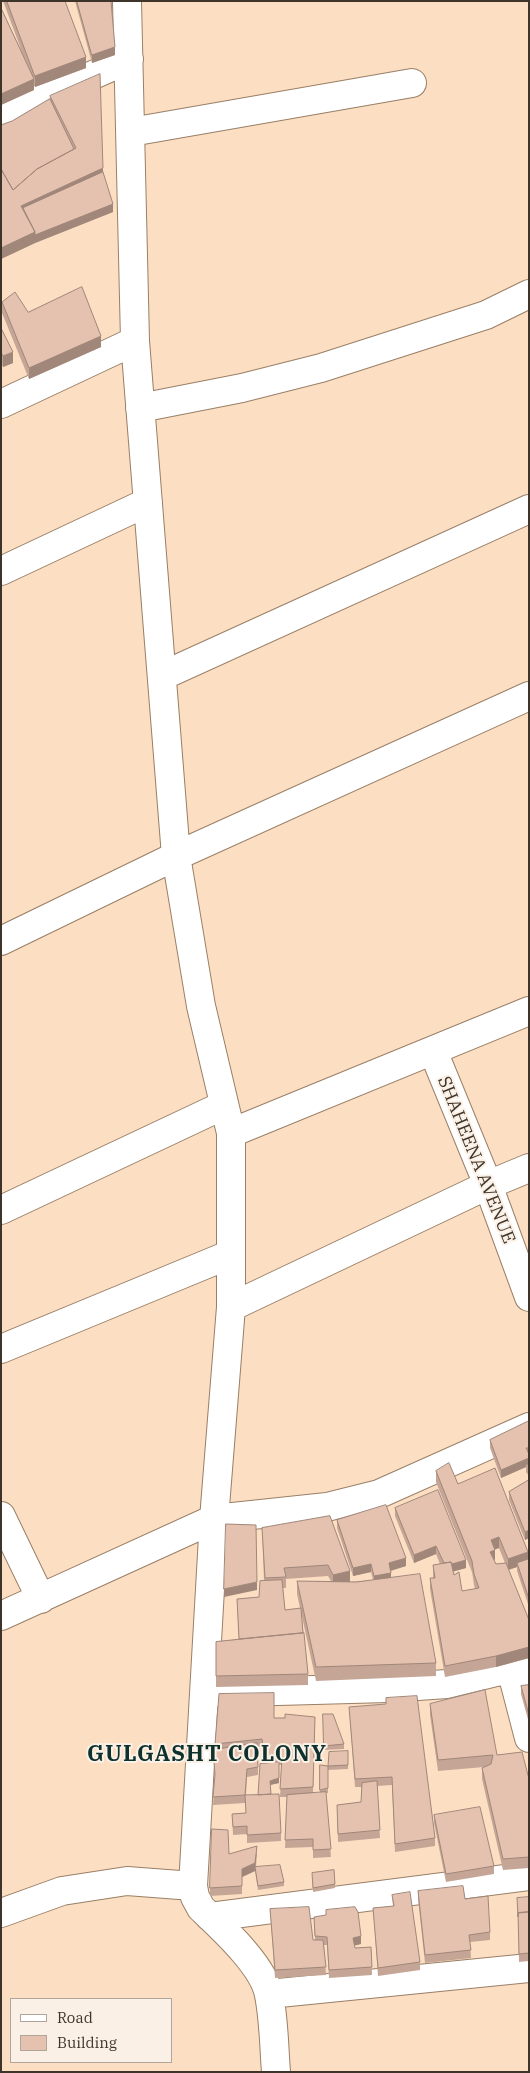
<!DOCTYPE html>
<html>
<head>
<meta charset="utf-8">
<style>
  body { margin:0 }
  #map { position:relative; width:530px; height:2073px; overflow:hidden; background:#fcdfc3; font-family:"IBM Plex Serif",serif }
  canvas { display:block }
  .frame { position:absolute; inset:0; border:2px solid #3f3429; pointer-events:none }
  .legend { position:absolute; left:10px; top:1998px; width:162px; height:65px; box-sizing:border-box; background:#fbf0e5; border:1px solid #b0a59a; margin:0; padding:6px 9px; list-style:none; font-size:15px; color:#3f3429 }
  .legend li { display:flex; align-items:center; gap:10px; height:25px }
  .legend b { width:25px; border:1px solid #b0a59a }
</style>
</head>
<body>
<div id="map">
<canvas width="530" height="2073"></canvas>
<div class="frame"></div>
<ul class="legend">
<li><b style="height:6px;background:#fff"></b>Road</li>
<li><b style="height:14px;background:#e5c1af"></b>Building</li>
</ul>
</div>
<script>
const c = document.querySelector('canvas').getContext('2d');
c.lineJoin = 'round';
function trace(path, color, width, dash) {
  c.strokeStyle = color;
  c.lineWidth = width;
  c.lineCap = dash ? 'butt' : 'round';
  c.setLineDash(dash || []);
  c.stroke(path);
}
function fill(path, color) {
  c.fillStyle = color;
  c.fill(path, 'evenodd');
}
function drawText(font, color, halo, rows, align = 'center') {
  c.font = font + ' "IBM Plex Serif",serif';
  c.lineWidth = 4;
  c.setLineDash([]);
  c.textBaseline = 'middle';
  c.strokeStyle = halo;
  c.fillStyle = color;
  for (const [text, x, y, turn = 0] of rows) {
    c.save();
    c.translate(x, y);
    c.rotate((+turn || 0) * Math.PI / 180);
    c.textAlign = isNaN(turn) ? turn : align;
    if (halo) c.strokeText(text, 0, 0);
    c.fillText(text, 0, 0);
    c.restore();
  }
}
const minor = new Path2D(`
  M127 1 135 341 176 856 201 1006 231 1133V1307L214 1519 193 1886 195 1897 201 1908C222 1928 264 1966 269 1995 274 2020 274 2047 276 2072
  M1 116 129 59
  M131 132 412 83
  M1 404 135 341
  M140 408 242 388 321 368 486 315 529 294
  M1 571 148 502
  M162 676 529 509
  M1 941 176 856 529 696
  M433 1051 488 1185 529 1297
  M231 1133 529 1011
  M1 1210 224 1105
  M231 1307 488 1185 529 1168
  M1 1349 231 1254
  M1 1516 41 1599
  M1 1616 214 1519 327 1507 379 1494 529 1427
  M511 1669 529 1738
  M204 1693 388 1688 447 1684 529 1664
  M1 1913 62 1891 127 1881 193 1886
  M210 1917 529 1876
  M269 1994 529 1968`);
trace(minor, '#997f66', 30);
trace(minor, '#fff', 28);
fill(new Path2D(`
  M3 1H65L86 68 35 87 34 85V90L1 105V8L22 52Z
  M75 1H111L115 55 92 63Z
  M50 96 103 172 113 212 35 243 1 259 12 121 50 99Z
  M2 302 28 312 101 347 29 379 2 313Z
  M1 328 13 363 3 367 1 363Z
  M529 1421V1476L526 1472V1467L501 1478 490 1448V1440Z
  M436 1471 458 1484 528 1560 529 1559V1607L517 1571V1567L508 1570 529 1620V1658L496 1667 445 1677 430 1589V1578H433V1565L440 1564 436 1554 414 1563 395 1516V1508L466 1568 453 1571 462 1591 475 1589 474 1585 472 1572 436 1482ZM499 1548 505 1563 496 1564 494 1561V1549Z
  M529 1480V1538L525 1540 509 1500V1492Z
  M330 1516 350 1582 373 1580 371 1572 353 1576 337 1528V1520L406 1566 391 1571V1577L436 1663V1676L316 1681 301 1612 308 1674V1685L216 1687V1642L239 1639 237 1599 259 1597 264 1581 262 1528ZM328 1576 331 1581H297V1594L300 1608 285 1610 283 1588H286V1579Z
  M529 1685V1723L521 1694V1686Z
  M430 1704 529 1779V1868L503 1870 482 1779V1768L484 1767 438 1771 430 1715Z
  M349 1707 435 1838V1846L395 1852 392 1785 377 1786 380 1838 338 1842 337 1805 361 1802 362 1787H355Z
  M323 1714 344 1744V1749L324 1750Z
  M315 1717 313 1793H320V1765L328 1766 348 1751V1769L328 1770V1793H326L331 1857 313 1858V1847L285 1848 287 1797H280L282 1765H279V1783L270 1785 271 1794 281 1833V1841L247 1843V1834L233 1835 232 1814 246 1813 245 1803 213 1805 215 1779 213 1750H215V1744L274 1718ZM258 1747H262L264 1764 258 1795H246L247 1777 258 1775Z
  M434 1815 494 1866V1874L446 1882 434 1823Z
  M229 1854H257L256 1867 284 1882V1886L258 1890 255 1871 242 1877V1894L210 1896V1888Z
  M334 1870 335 1888 313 1892 312 1873Z
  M418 1891 465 1899 490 1932V1940L470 1942 471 1958 425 1963 418 1899Z
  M392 1895 420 1962V1970L378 1976 373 1908 393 1906Z
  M529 1897V1961L519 1962 518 1921Z
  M270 1909 313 1940H315L314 1917 361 1944 354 1945 355 1948 371 1947 372 1975 329 1978 327 1945H324L326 1975 275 1978Z`), '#c5a696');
fill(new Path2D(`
  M115 47V55L92 63V55Z
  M86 57V68L35 87V76Z
  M34 79V90L1 105V94Z
  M103 168V180L25 215 21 206Z
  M113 204V212L35 243 1 259V248L35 232Z
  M101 336V347L29 379V368Z
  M13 352V363L3 367V356Z
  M529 1458V1466L526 1464V1467L501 1478V1470Z
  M529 1530V1538L525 1540V1532Z
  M499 1537V1548L491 1551V1540Z
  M436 1546V1554L414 1563V1555Z
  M495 1550V1561L490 1552Z
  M528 1552V1563H517V1567L508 1570V1559Z
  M406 1558V1566L389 1571V1563Z
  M466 1560V1568L445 1574V1566Z
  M371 1564V1572L353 1576V1568Z
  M350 1571V1582L333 1586V1575Z
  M391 1573V1581L374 1584V1576Z
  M257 1582V1590L224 1597V1589Z
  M529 1647V1658L496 1667V1656Z
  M279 1778V1783L270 1785V1781Z
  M257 1846 255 1871 242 1877V1869Z
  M361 1936V1944L353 1946V1938Z`), '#a0877a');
const building = new Path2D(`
  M7 1H65L86 57 35 76Z
  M77 1H111L115 47 92 55Z
  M1 8 34 79 1 94Z
  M100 74 103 168 21 206 35 232 1 248V169L13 190 37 169 76 148 50 96Z
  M50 99 74 149 37 169 13 190 1 169V125L12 121Z
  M103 172 113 204 35 235V232L23 208Z
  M82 287 101 336 29 368 2 302 15 292 28 312Z
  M1 328 13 352 3 356 1 352Z
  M529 1421V1448H526L529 1454V1458L501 1470 490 1440Z
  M449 1463 458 1484 495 1468 528 1552 508 1559 499 1537 491 1540 495 1550 490 1552 496 1564 506 1563 529 1620V1647L496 1656 445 1666 430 1578H435L433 1565 451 1562 454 1575 459 1572 462 1591 479 1588 474 1574 472 1561 436 1471Z
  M529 1480V1530L525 1532 509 1492Z
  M438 1490 466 1560 452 1564 451 1562 444 1563 436 1546 414 1555 395 1508Z
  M386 1505 406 1558 389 1563 391 1573 374 1576 371 1564 353 1568 337 1520Z
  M330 1516 350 1571 333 1575 328 1565 284 1568 286 1577 265 1578 262 1528Z
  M226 1524 256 1525 257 1582 224 1589Z
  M529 1559V1599L517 1563Z
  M420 1574 436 1663 316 1667 297 1581 356 1582Z
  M282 1580 285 1610 301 1608 303 1633 239 1639 237 1599 259 1597 260 1581Z
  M304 1633 308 1674 216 1676V1642Z
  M529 1685V1715L521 1686Z
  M485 1690 497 1755 522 1752 529 1779V1857L503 1859 482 1768 491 1764 493 1755 438 1760 430 1704Z
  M274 1693V1718H285V1714L315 1717 313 1787 280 1789 282 1757 265 1759 262 1739 215 1744 219 1694Z
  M417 1696 435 1838 395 1844 392 1777 355 1779 349 1707 386 1704V1698Z
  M323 1714H333L344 1744 324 1746Z
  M257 1743 258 1767 247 1769 245 1795 279 1794 281 1833 247 1835V1826L233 1827 232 1814 246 1813 245 1795 213 1797 215 1774 213 1750Z
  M348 1751V1765L328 1766 329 1752Z
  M279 1762V1778L270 1781 271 1794 258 1795 260 1764Z
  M320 1765 328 1766V1788L320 1790Z
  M377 1781 380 1830 338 1834 337 1805 361 1802 362 1783Z
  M326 1792 331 1849 313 1850V1839L285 1840 287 1795Z
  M480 1807 494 1866 446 1874 434 1815Z
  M212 1829 228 1830 229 1854 257 1846 255 1863 242 1869V1886L210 1888Z
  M280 1865 284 1882 258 1886 255 1867Z
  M334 1870 335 1884 313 1888 312 1873Z
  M463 1886 465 1899 488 1896 490 1932 469 1935 471 1950 425 1955 418 1891Z
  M410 1892 420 1962 378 1968 373 1908 394 1906 392 1895Z
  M529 1897V1912L518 1913V1917L517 1898Z
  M309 1907 313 1940H323L326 1967 275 1970 270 1909Z
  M355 1907 358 1912 361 1936 353 1938 355 1948 371 1947 372 1967 329 1970 327 1937 315 1936 314 1917 326 1915V1910Z
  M529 1912V1953L519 1954 518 1913Z`);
fill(building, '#e5c1af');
trace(building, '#a0877a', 1);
drawText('18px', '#3f3429', '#fbf0e5', [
  ["SHAHEENA AVENUE",476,1160,68]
]);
c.letterSpacing = '1px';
drawText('bold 22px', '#0e312e', '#fbf0e5', [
  ["GULGASHT COLONY",207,1755]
]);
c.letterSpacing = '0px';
</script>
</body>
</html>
